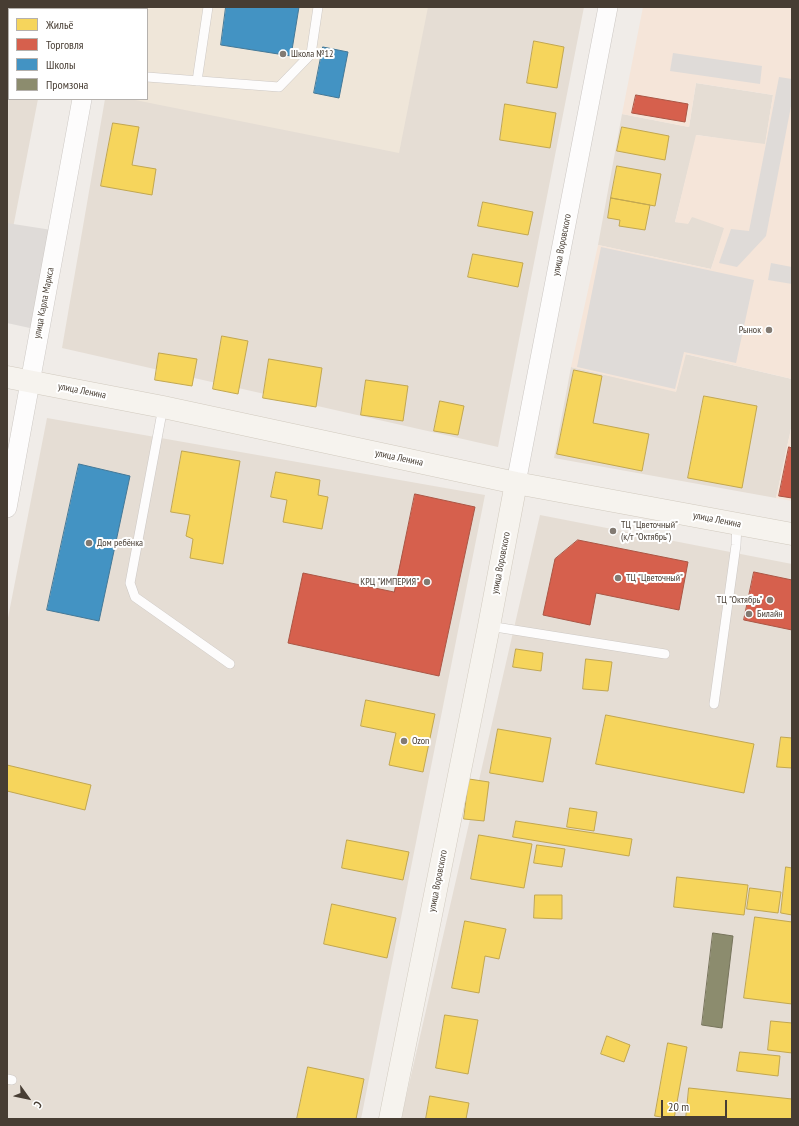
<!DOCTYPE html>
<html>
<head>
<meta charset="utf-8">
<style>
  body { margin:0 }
  #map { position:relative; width:799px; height:1126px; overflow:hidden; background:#f0ece8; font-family:"PT Sans Narrow",sans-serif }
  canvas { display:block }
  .frame { position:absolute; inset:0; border:8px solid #473d33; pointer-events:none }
  .legend { position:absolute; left:8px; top:8px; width:140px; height:92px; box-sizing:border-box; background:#fff; border:1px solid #b5b1ad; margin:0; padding:5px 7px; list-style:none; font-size:12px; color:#473d33 }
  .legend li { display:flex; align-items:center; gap:8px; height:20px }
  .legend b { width:20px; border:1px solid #b5b1ad }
  .north { position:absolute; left:8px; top:1078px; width:40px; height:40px; -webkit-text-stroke:3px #fff; paint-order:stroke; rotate:123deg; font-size:11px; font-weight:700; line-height:16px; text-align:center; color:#473d33 }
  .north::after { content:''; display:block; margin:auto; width:14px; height:18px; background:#473d33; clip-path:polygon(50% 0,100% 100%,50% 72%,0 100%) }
  .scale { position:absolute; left:661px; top:1100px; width:66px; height:18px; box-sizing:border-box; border:2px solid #473d33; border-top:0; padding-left:5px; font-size:12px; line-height:14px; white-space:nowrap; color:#473d33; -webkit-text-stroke:3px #fff; paint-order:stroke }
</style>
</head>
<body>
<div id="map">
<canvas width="799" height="1126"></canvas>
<div class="frame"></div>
<ul class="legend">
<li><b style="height:11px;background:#f6d55c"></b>Жильё</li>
<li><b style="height:11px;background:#d6604d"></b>Торговля</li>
<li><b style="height:11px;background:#4393c3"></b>Школы</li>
<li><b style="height:11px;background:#8c8c6e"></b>Промзона</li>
</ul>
<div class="north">С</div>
<div class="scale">20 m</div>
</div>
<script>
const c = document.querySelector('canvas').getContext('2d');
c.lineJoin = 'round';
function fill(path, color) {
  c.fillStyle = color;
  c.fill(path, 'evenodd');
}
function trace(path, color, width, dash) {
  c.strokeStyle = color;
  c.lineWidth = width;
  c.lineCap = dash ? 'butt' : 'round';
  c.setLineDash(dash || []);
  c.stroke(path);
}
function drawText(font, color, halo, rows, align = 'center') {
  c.font = font + ' "PT Sans Narrow",sans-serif';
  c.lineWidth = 4;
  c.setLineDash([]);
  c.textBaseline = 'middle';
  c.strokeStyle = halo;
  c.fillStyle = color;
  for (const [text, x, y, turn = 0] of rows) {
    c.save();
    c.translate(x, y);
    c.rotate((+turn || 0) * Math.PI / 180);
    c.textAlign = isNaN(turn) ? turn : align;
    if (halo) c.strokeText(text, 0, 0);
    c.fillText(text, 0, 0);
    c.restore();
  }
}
fill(new Path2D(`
  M7 7H56V9H9V99H38L7 259Z
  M122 7H584L498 447 62 348 105 99H147V9H121Z
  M696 83 773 95 765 145 697 135 675 222 688 223 692 216 725 228 711 269 598 245 622 114 689 127Z
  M685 354 792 379V424L776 498 554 458 571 367 676 391Z
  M47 418 485 495 361 1119H7V623Z
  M540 515 792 564V1119H401Z`), '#e5ddd4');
fill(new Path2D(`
  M643 7H792V379L686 354 676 392 571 367 598 245 711 269 724 228 692 217 688 224 675 222 696 135 765 144 773 95 696 83 689 127 622 114Z
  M792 424V501L776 498Z`), '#f5e5d9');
fill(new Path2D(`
  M127 7H428L399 153 130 99H147V9H126Z`), '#efe6d9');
fill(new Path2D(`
  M673 53 762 66 760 84 670 71Z
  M779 77 792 79V101L766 236 737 267 719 263 731 229 749 231Z
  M7 223 58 231 39 330 7 323Z
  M601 247 754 280 736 363 684 352 675 389 577 367Z
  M771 263 792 267V284L768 280Z`), '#dfdbd8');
const homes = new Path2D(`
  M29 7H63V9H29Z
  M534 41 564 47 557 88 527 83Z
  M505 104 556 113 550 148 500 140Z
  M113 123 139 127 132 165 156 169 152 195 101 186Z
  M622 127 669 136 665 160 617 151Z
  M617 166 661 174 655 206 611 198Z
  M611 198 650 205 645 230 619 226 620 220 608 218Z
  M483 202 533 212 528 235 478 226Z
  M473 254 523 263 518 287 468 277Z
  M222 336 248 341 238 394 213 389Z
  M159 353 197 359 192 386 155 380Z
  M269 359 322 368 316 407 263 398Z
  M574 370 602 376 593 423 649 434 642 471 557 454Z
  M366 380 408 386 403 421 361 415Z
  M704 396 757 406 742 488 688 478Z
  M440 401 464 406 458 435 434 431Z
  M182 451 240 461 223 564 190 558 193 539 186 536 190 515 171 512Z
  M276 472 320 480 318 495 328 497 322 529 283 522 287 500 271 497Z
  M516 649 543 653 541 671 513 667Z
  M586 659 612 662 608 691 583 689Z
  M366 700 435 714 423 772 389 765 396 733 361 726Z
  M606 715 754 744 744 793 596 764Z
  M498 729 551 738 543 782 490 773Z
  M781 737 792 738V768L777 767Z
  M7 765 91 785 85 810 7 791Z
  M469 779 489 782 484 821 464 819Z
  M570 808 597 812 594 831 567 827Z
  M516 821 632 839 629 856 513 837Z
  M479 835 532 844 524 888 471 879Z
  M347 840 409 852 403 880 342 868Z
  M537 845 565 849 562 867 534 863Z
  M786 867 792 868V915L781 913Z
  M677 877 748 885 744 915 674 907Z
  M750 888 781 892 778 913 747 909Z
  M535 895H562V919L534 918Z
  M332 904 396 918 387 958 324 944Z
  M755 917 792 922V1004L744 998Z
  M465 921 506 929 499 959 485 956 479 993 452 988Z
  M445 1015 478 1020 468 1074 436 1068Z
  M771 1021 792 1023V1053L768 1050Z
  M607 1036 630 1045 624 1062 601 1054Z
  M668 1043 687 1047 674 1119 655 1116Z
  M740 1052 780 1056 778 1076 737 1071Z
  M308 1067 364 1079 356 1119H297Z
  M689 1088 792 1099V1119H686Z
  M430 1096 469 1103 466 1119H426Z`);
fill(homes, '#f6d55c');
trace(homes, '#c2a750', 1);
const shops = new Path2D(`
  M636 95 688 104 685 122 632 113Z
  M789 447 792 448V498L779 496Z
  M415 494 475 507 439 676 288 643 303 573 394 592Z
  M578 540 688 562 679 610 596 593 590 625 543 615 555 559Z
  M754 572 792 580V630L744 620Z`);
fill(shops, '#d6604d');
trace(shops, '#ab5645', 1);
const schools = new Path2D(`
  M226 7H299L291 56 221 45Z
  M323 47 348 52 339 98 314 93Z
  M79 464 130 476 99 621 47 610Z`);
fill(schools, '#4393c3');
trace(schools, '#447998', 1);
const industry = new Path2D(`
  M713 933 733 936 722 1028 702 1025Z`);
fill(industry, '#8c8c6e');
trace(industry, '#77745c', 1);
const lane = new Path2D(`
  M147 77 279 87 311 54 318 7
  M197 81 208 7
  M163 407 130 583 135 597 230 664
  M489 626 665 654
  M714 704 736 545 737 524
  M7 1079 12 1080`);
const street = new Path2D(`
  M99 9 100 7
  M516 483 608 7
  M7 508 82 99`);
const secondary = new Path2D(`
  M7 377 163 407 516 483 792 534
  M390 1119 489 626 516 483`);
trace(lane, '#cdc8c4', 10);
trace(street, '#cdc8c4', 20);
trace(secondary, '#d1cabf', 23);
trace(lane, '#fdfcfc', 9);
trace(street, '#fdfcfc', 19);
trace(secondary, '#f6f3ee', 22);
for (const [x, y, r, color] of [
  [283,54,4,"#827a72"],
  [769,330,4,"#827a72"],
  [613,531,4,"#827a72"],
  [89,543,4,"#827a72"],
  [618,578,4,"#827a72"],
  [427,582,4,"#827a72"],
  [770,600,4,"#827a72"],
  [749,614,4,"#827a72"],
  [404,741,4,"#827a72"]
]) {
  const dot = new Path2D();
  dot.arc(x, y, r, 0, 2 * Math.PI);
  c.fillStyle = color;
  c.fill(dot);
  trace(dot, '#fff', 1.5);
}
drawText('10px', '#473d33', '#fff', [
  ["Школа №12",291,54],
  ["Рынок",761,330,"right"],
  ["ТЦ \"Цветочный\"",621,525],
  ["(к/т \"Октябрь\")",621,537],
  ["Дом ребёнка",97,543],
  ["ТЦ \"Цветочный\"",626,578],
  ["КРЦ \"ИМПЕРИЯ\"",419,582,"right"],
  ["ТЦ \"Октябрь\"",762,600,"right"],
  ["Билайн",757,614],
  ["Ozon",412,741]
], 'left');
drawText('10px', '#473d33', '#fff', [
  ["улица Воровского",562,245,-79],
  ["улица Карла Маркса",44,303,-79],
  ["улица Ленина",82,391,11],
  ["улица Ленина",399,458,12],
  ["улица Ленина",717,520,11],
  ["улица Воровского",501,563,-79],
  ["улица Воровского",438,881,-79]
]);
</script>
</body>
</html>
